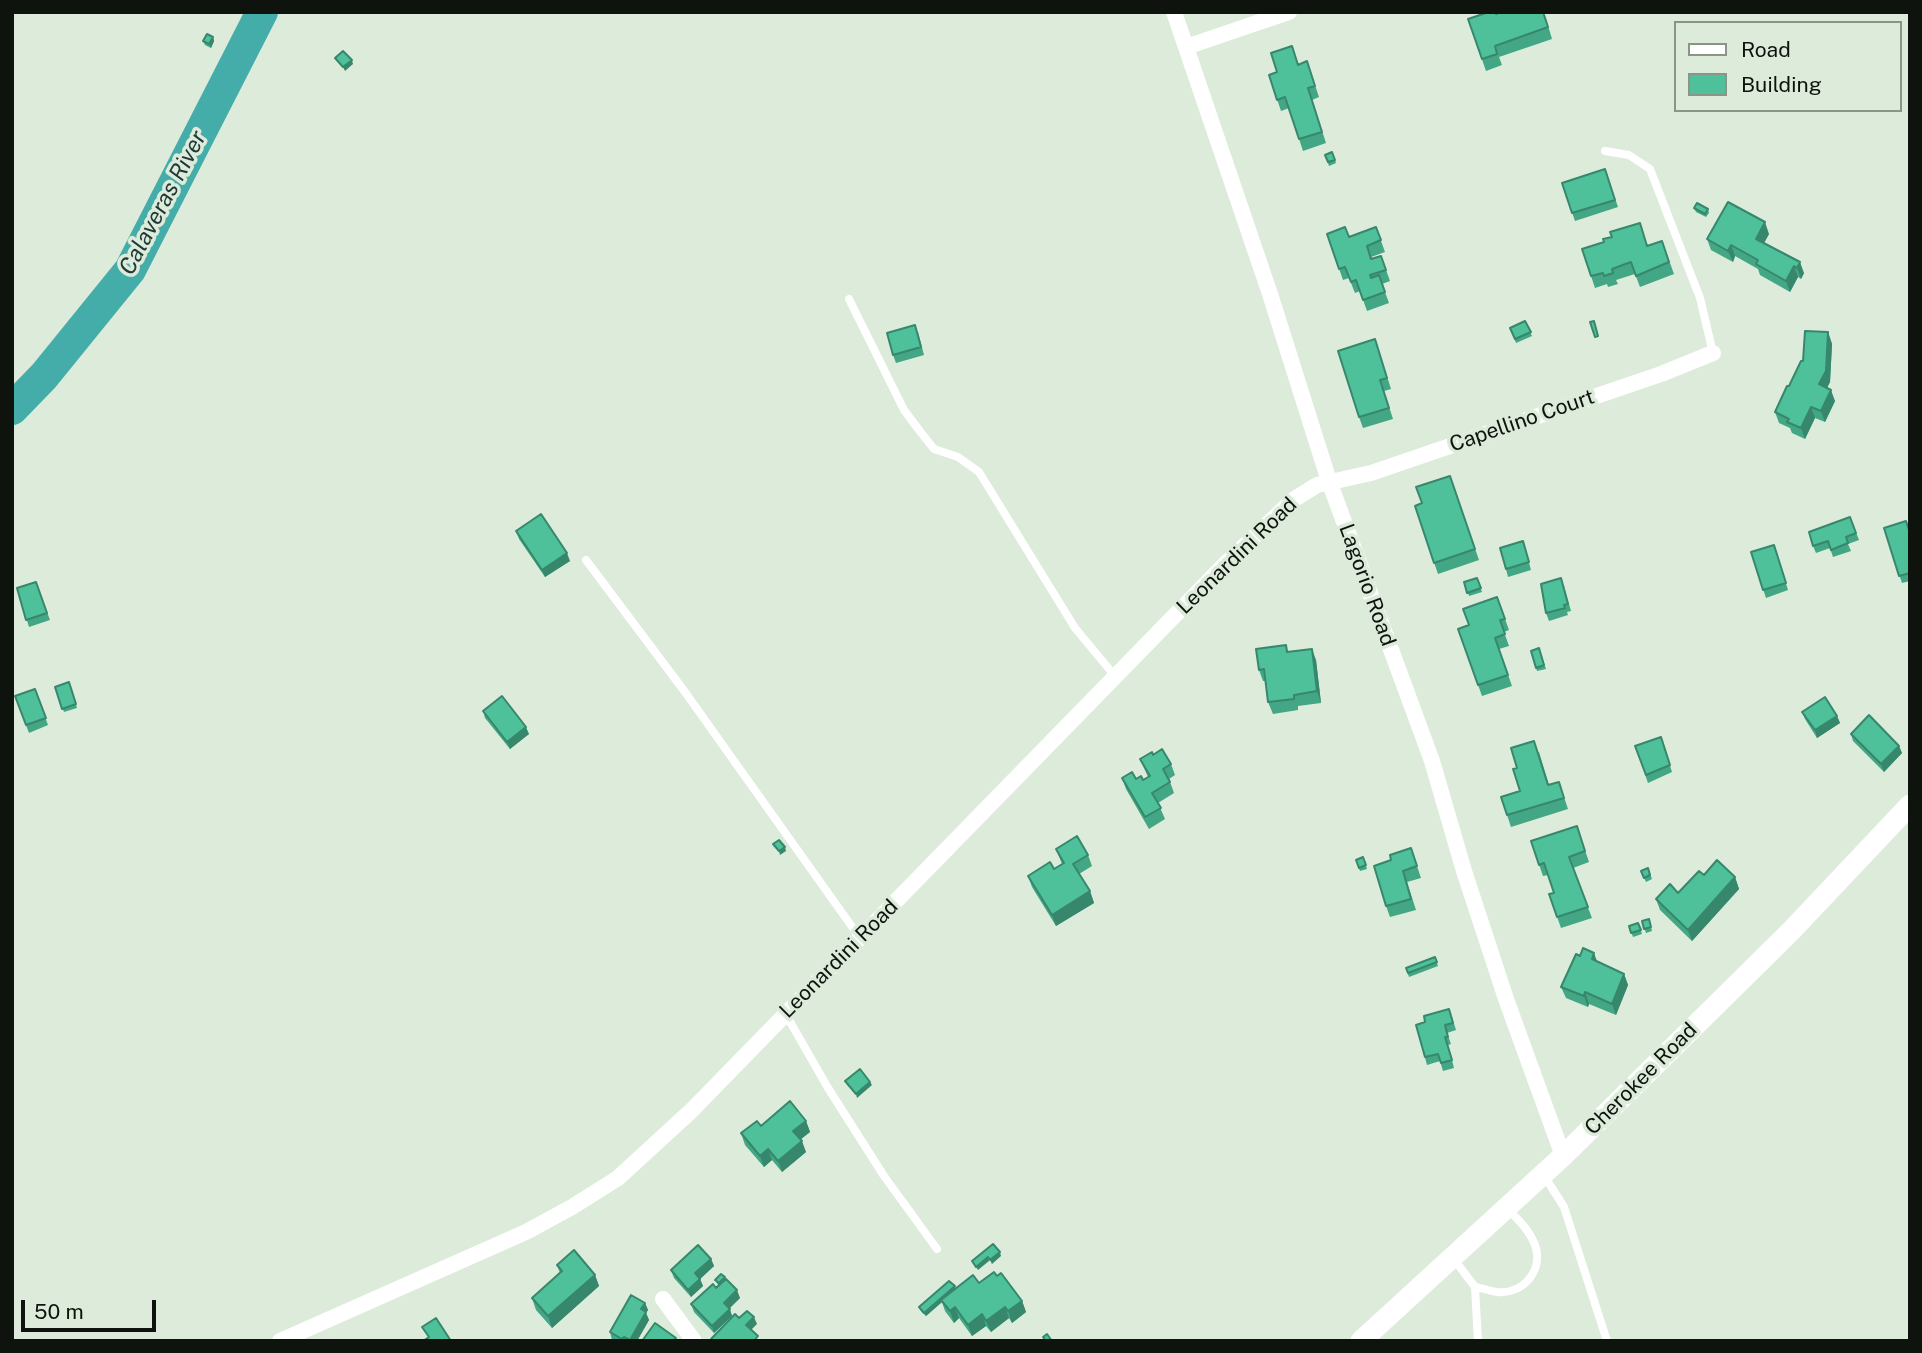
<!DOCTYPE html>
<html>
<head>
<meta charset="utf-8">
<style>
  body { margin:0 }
  #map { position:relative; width:1922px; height:1353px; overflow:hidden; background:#dcebda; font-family:"Public Sans",sans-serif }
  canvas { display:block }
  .frame { position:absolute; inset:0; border:14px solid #0e130e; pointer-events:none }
  .legend { position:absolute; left:1674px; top:21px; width:228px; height:91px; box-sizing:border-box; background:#dcebda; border:2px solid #8a9588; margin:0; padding:9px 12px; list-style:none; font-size:21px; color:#0e130e }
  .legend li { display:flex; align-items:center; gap:14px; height:35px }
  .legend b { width:35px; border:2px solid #8a9588 }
  .scale { position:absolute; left:21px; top:1300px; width:135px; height:32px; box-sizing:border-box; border:4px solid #0e130e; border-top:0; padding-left:9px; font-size:21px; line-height:24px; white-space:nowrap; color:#0e130e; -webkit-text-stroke:5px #dcebda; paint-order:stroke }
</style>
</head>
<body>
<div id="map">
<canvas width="1922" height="1353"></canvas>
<div class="frame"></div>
<ul class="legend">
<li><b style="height:9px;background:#fff"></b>Road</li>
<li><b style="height:19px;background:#4ec19a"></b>Building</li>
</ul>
<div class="scale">50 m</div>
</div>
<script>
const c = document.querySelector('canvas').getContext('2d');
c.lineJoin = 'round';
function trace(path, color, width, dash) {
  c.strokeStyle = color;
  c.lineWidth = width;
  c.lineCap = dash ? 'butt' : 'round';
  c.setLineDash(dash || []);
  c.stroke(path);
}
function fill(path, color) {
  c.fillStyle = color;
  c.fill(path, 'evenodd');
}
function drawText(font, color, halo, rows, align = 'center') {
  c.font = font + ' "Public Sans",sans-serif';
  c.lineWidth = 7;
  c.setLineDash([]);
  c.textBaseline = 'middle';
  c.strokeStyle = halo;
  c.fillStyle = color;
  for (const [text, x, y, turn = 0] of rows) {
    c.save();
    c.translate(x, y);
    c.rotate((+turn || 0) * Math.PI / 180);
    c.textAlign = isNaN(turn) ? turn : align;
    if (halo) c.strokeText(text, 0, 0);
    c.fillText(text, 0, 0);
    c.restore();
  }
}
trace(new Path2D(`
  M12 409 44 376 130 270 262 12`), '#44ada9', 32);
trace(new Path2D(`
  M1605 151 1629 155 1650 169 1700 298 1713 353
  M849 299 904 410 919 430 934 449 958 457 979 472 1075 628 1115 676
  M586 560 685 692 860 938
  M785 1013 828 1088 884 1176 937 1249
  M1545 1177 1564 1207 1607 1341
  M1453 1258 1475 1287 1478 1341
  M1475 1287C1482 1288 1490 1291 1497 1292 1523 1295 1544 1270 1535 1245 1529 1230 1519 1220 1508 1210`), '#fff', 8);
trace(new Path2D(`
  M1174 12 1270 294 1329 481 1432 761 1464 871 1506 999 1563 1156
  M1186 47 1289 12
  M663 1299 694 1341
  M280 1341 526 1232 572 1207 618 1178 691 1111 1225 564 1293 500 1317 485 1371 473 1661 374 1713 353`), '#fff', 16);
trace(new Path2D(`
  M1361 1341 1563 1156 1791 931 1910 805`), '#fff', 21);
fill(new Path2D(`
  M1544 12 1552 39 1499 57 1502 65 1486 71 1468 19 1496 14Z
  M213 37 214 41 211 48 205 45 203 41Z
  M1307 61 1319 97 1312 100 1326 143 1303 151 1289 108 1281 111 1269 75Z
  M1332 152 1336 163 1329 166 1325 155Z
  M1605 169 1618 207 1575 221 1562 183Z
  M1694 208 1708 209 1709 213 1706 217 1696 212Z
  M1376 227 1385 252 1371 257 1372 259 1381 256 1390 281 1382 284 1389 303 1367 311 1360 291 1355 293 1349 278 1343 280 1327 234 1349 237Z
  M1769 234 1764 243 1804 273 1801 279 1798 277 1790 292 1760 275 1758 269 1735 256 1733 262 1711 250 1707 239Z
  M1662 241 1674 274 1640 287 1635 274 1616 280 1618 284 1608 287 1607 284 1595 288 1582 249 1647 246Z
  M1525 321 1532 336 1516 343 1510 328Z
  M918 332 924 355 896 363 893 355Z
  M1828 332 1832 344 1830 382 1827 388 1835 401 1825 422 1815 418 1805 439 1792 433 1790 428 1779 423 1775 412 1803 361Z
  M1379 351 1391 389 1384 391 1393 419 1363 428 1359 417Z
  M1450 476 1479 560 1438 574 1415 506 1422 503Z
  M1850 517 1859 540 1848 544 1851 551 1833 557 1830 548 1816 553 1813 546Z
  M1884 528 1910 532V581L1902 583Z
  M516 531 570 561 545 577 519 539Z
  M1774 545 1788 590 1766 598 1751 552Z
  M1525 548 1531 570 1508 577 1506 569Z
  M1477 578 1482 592 1469 596 1464 582Z
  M36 582 50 620 29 627 17 588Z
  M1564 586 1571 611 1567 612 1568 615 1549 621 1546 613Z
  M1497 597 1509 630 1504 632 1509 646 1499 649 1512 686 1482 696 1458 629 1469 625Z
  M1286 645 1288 652 1316 660 1321 703 1298 706V710L1273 714 1268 702 1266 681H1263L1259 670Z
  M1539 648 1546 669 1537 671 1531 651Z
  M69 682 77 708 64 712 55 687Z
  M35 689 48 725 29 733 15 696Z
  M483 711 529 734 510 749 485 718Z
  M1802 712 1837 716 1840 723 1817 738 1805 719Z
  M1851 734 1899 746 1902 753 1884 772 1853 741Z
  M1661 737 1672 772 1648 783 1635 746Z
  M1539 752 1549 785 1559 782 1568 809 1511 827 1501 797 1520 791 1517 768Z
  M1153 755 1171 764 1175 775 1169 779 1174 793 1158 803 1165 819 1149 829 1126 789 1122 778 1143 780 1148 777 1140 759Z
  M1577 826 1589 862 1573 868 1592 918 1561 928 1549 894 1554 893 1548 875 1543 876 1531 841Z
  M1411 848 1421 878 1407 882 1416 910 1390 917 1386 906 1391 860Z
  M1056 849 1088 855 1092 866 1079 874 1090 891 1094 903 1056 926 1032 887 1028 876 1054 869 1062 864Z
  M1363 857 1367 869 1360 871 1356 860Z
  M1648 868 1652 879 1646 882 1641 871Z
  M1704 875 1735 877 1739 889 1692 941 1660 910 1656 899 1678 893Z
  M1649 919 1652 931 1646 933 1642 921Z
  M1638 923 1642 934 1633 937 1629 926Z
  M1435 957 1438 966 1409 977 1406 968Z
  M1598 962 1624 974 1628 985 1616 1015 1589 1004 1588 1007 1566 998 1561 987Z
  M1452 1017 1456 1030 1447 1033 1451 1044 1448 1045 1454 1068 1443 1071 1440 1061 1427 1065 1416 1025Z
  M806 1121 810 1132 800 1140 806 1152 782 1172 772 1160 764 1167 745 1145 741 1133 761 1126Z
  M711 1259 714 1266 700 1279 703 1286 691 1297 674 1278 671 1270Z
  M557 1265 595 1275 599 1286 552 1328 536 1310 532 1298 560 1273Z
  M997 1276 1022 1301 1026 1312 1012 1323 1009 1318 991 1332 986 1326 972 1336 959 1318 954 1323 945 1311 942 1302 926 1316 921 1311 919 1307 955 1286V1289L979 1283Z
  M725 1277 740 1298 729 1308 732 1316 714 1333 694 1312 691 1304 718 1285 715 1280Z
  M645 1303 648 1310 646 1313 649 1320 637 1341 612 1340 610 1332Z`), '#43a684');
fill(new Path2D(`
  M213 37 214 41 211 48 209 44Z
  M352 60 353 64 345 71 343 67Z
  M1765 222 1769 234 1760 250 1756 239Z
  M1731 245 1735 256 1733 262 1728 251Z
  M1800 262 1804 273 1801 279 1797 268Z
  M1794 266 1798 277 1790 292 1786 281Z
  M1828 332 1832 344 1830 382 1823 395 1819 384Z
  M1831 390 1835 401 1825 422 1821 411Z
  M1811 407 1815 418 1805 439 1801 428Z
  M567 553 570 561 545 577 542 570Z
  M1312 649 1316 660 1321 703 1317 691Z
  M1837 716 1840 723 1817 738 1815 730Z
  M526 727 529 734 510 749 507 742Z
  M1899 746 1902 753 1884 772 1881 764Z
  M785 847 786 851 780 855 779 851Z
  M1735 877 1739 889 1692 941 1688 930Z
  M1090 891 1094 903 1056 926 1052 915Z
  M1594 953 1598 964 1592 959Z
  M1624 974 1628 985 1616 1015 1612 1004Z
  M1585 992 1589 1004 1588 1007 1584 996Z
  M870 1082 872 1085 857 1098 856 1094Z
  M806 1121 810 1132 797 1142 793 1131Z
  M802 1141 806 1152 782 1172 778 1161Z
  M768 1149 772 1160 764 1167 760 1156Z
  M1000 1252 1001 1256 992 1264 990 1260Z
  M988 1257 989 1261 978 1270 976 1267Z
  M711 1259 714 1266 698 1281 695 1273Z
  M595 1275 599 1286 552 1328 548 1316Z
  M700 1279 703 1286 691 1297 688 1290Z
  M955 1286 956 1290 941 1300 942 1302 926 1316 924 1313Z
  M737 1290 740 1298 727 1311 724 1303Z
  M1022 1301 1026 1312 1012 1323 1008 1311Z
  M645 1303 648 1310 646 1313 649 1320 637 1341H630L641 1309Z
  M955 1307 959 1318 954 1323 950 1311Z
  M1005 1307 1009 1318 991 1332 986 1321Z
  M730 1309 732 1316 714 1333 712 1326Z
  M982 1314 986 1326 972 1336 968 1325Z
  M754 1317 757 1324 749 1332 746 1325Z`), '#37876c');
const building = new Path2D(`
  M1489 12H1496V14L1501 12H1543L1548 27 1495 46 1497 54 1482 59 1468 19Z
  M207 34 213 37 209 44 203 41Z
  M1292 46 1298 65 1307 61 1315 86 1308 88 1322 132 1299 139 1285 97 1277 100 1269 75 1277 72 1271 53Z
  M343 51 352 60 343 67 335 58Z
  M1332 152 1335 160 1328 162 1325 155Z
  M1605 169 1615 200 1572 213 1562 183Z
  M1728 202 1765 222 1756 239 1800 262 1797 268 1794 266 1786 281 1756 264 1758 260 1731 245 1728 251 1707 239Z
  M1697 203 1708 209 1705 214 1694 208Z
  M1640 223 1647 246 1662 241 1669 262 1636 276 1631 262 1612 269 1613 273 1604 276 1603 273 1591 276 1582 249 1604 242 1603 239 1612 237 1610 232Z
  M1345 227 1349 237 1376 227 1381 240 1367 246 1371 259 1381 256 1386 270 1370 275 1371 278 1379 275 1385 292 1363 300 1356 280 1351 282 1345 267 1339 269 1327 234Z
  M1525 321 1531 332 1515 339 1510 328Z
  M1594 321 1598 336 1595 337 1590 322Z
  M915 325 921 347 893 355 887 333Z
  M1805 331 1828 332 1826 371 1819 384 1831 390 1821 411 1811 407 1801 428 1787 422 1789 419 1775 412 1787 386H1789L1801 361H1803Z
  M1375 339 1387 378 1380 380 1389 408 1359 417 1338 351Z
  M1450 476 1475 549 1434 563 1415 506 1422 503 1416 487Z
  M541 514 567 553 542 570 516 531Z
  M1850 517 1856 533 1846 537 1848 543 1831 550 1828 541 1813 546 1809 532Z
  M1906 521 1910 533V573L1899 576 1884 528Z
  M1523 541 1529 562 1506 569 1500 548Z
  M1774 545 1786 583 1763 590 1751 552Z
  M1477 578 1481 588 1467 593 1464 582Z
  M1561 578 1568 604 1564 605 1565 608 1546 613 1541 584Z
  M36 582 47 613 26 620 17 588Z
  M1497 597 1505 619 1500 620 1505 634 1495 638 1508 675 1478 685 1458 629 1469 625 1463 609Z
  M1286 645 1287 652 1312 649 1317 691 1294 695V699L1268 702 1264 669 1259 670 1256 649Z
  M1539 648 1544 665 1536 668 1531 651Z
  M69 682 76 704 62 709 55 687Z
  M35 689 46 718 26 725 15 696Z
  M502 696 526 727 507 742 483 711Z
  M1825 697 1837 716 1815 730 1802 712Z
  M1869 715 1899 746 1881 764 1851 734Z
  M1661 737 1670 765 1646 775 1635 746Z
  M1534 741 1548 785 1559 782 1564 798 1507 815 1501 797 1520 791 1513 769 1517 768 1511 748Z
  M1162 749 1171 764 1163 769 1170 782 1152 793 1161 808 1145 817 1122 778 1132 772 1136 779 1141 776 1143 780 1150 776 1140 759 1152 752 1153 755Z
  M1577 826 1585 851 1569 857 1588 907 1557 917 1549 894 1554 893 1544 863 1539 865 1531 841Z
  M1077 836 1088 855 1073 864 1090 891 1052 915 1028 876 1050 862 1054 869 1064 863 1056 849Z
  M779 840 785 847 779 851 773 844Z
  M1411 848 1417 866 1403 871 1411 899 1386 906 1374 866 1391 860 1390 855Z
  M1363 857 1366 865 1359 868 1356 860Z
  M1717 860 1735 877 1688 930 1656 899 1670 884 1678 893 1699 871 1704 875Z
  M1648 868 1650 875 1644 878 1641 871Z
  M1649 919 1651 927 1644 929 1642 921Z
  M1638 923 1641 930 1631 933 1629 926Z
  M1583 948 1594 953 1592 959 1624 974 1612 1004 1585 992 1584 996 1561 987 1576 954 1580 956Z
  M1435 957 1437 962 1408 973 1406 968Z
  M1449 1009 1453 1023 1445 1025 1448 1037H1445L1452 1060 1441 1063 1438 1054 1425 1057 1416 1025 1425 1022 1424 1016Z
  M860 1069 870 1082 856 1094 845 1081Z
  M790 1101 806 1121 793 1131 802 1141 778 1161 768 1149 760 1156 741 1133 757 1121 761 1126Z
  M993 1244 1000 1252 990 1260 988 1257 976 1267 972 1261Z
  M698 1245 711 1259 695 1273 700 1279 688 1290 671 1270Z
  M574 1250 595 1275 548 1316 532 1298 562 1271 557 1265Z
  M994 1272 997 1276 1001 1273 1022 1301 1008 1311 1005 1307 986 1321 982 1314 968 1325 955 1307 950 1311 941 1300 973 1275 979 1283Z
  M721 1274 725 1277 719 1283 715 1280Z
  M726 1279 737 1290 724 1303 730 1309 712 1326 691 1304 713 1284 716 1288Z
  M949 1281 955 1286 924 1313 919 1307Z
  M631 1295 645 1303 641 1309 646 1312 630 1340 624 1337 622 1339 610 1332Z
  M747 1311 754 1317 746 1325 758 1336 754 1341H713L711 1339 735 1314 739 1318Z
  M436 1318 451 1341H423L429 1337 422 1327Z
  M655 1323 676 1338 673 1341H642Z
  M1047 1334 1052 1341H1046L1043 1337Z`);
fill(building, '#4ec19a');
trace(building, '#37876c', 2);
drawText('21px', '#0e130e', '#dcebda', [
  ["Capellino Court",1522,421,-19],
  ["Leonardini Road",1237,556,-44],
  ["Lagorio Road",1367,585,70],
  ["Leonardini Road",839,959,-45],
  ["Cherokee Road",1641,1079,-45]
]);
drawText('italic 23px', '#203837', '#dcebda', [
  ["Calaveras River",163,203,-62]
]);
</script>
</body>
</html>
